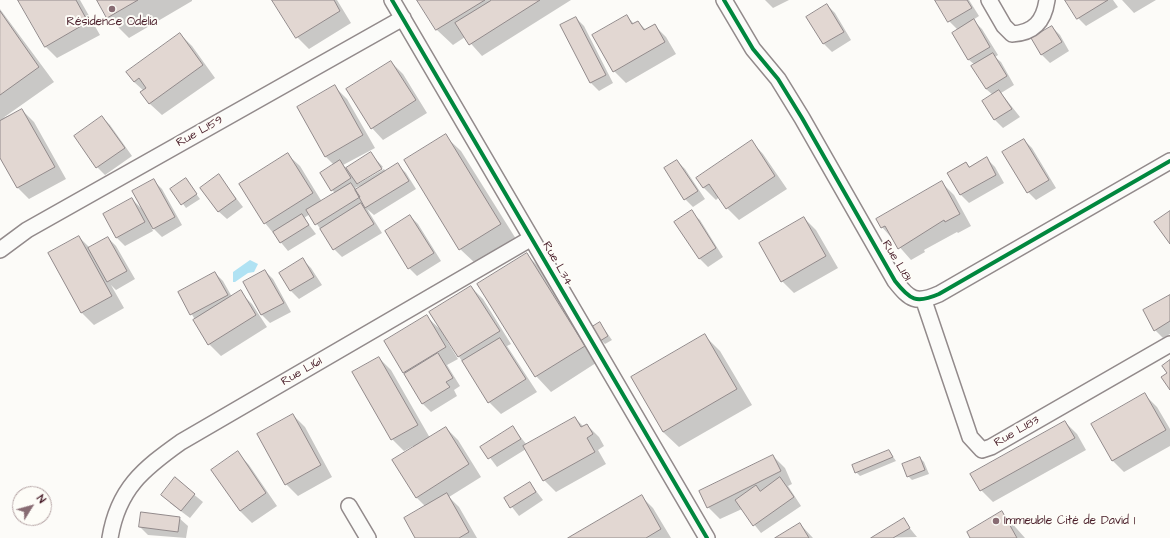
<!DOCTYPE html>
<html>
<head>
<meta charset="utf-8">
<style>
  body { margin:0 }
  #map { position:relative; width:1170px; height:538px; overflow:hidden; background:#fcfbf8; font-family:"Architects Daughter",sans-serif }
  canvas { display:block }
  .north { position:absolute; left:12px; top:486px; width:40px; height:40px; box-sizing:border-box; background:#fdfcf7; border:1px solid #b5a4a5; border-radius:50%; rotate:53deg; font-size:11px; font-weight:700; line-height:16px; text-align:center; color:#4a1f2b }
  .north::after { content:''; display:block; margin:auto; width:14px; height:18px; background:#886c73; clip-path:polygon(50% 0,100% 100%,50% 72%,0 100%) }
</style>
</head>
<body>
<div id="map">
<canvas width="1170" height="538"></canvas>
<div class="north">N</div>
</div>
<script>
const c = document.querySelector('canvas').getContext('2d');
c.lineJoin = 'round';
function fill(path, color) {
  c.fillStyle = color;
  c.fill(path, 'evenodd');
}
function trace(path, color, width, dash) {
  c.strokeStyle = color;
  c.lineWidth = width;
  c.lineCap = dash ? 'butt' : 'round';
  c.setLineDash(dash || []);
  c.stroke(path);
}
function drawText(font, color, halo, rows, align = 'center') {
  c.font = font + ' "Architects Daughter",sans-serif';
  c.lineWidth = 4;
  c.setLineDash([]);
  c.textBaseline = 'middle';
  c.strokeStyle = halo;
  c.fillStyle = color;
  for (const [text, x, y, turn = 0] of rows) {
    c.save();
    c.translate(x, y);
    c.rotate((+turn || 0) * Math.PI / 180);
    c.textAlign = isNaN(turn) ? turn : align;
    if (halo) c.strokeText(text, 0, 0);
    c.fillText(text, 0, 0);
    c.restore();
  }
}
fill(new Path2D(`
  M250 260 258 264 254 272 248 273 235 282H233V272Z`), '#b0e2f3');
fill(new Path2D(`
  M19 0H80L100 35 57 58 45 46Z
  M98 0H192V1L129 38 108 17Z
  M273 0H337L351 23 309 49 297 37Z
  M419 0H571L482 56 465 37 453 45 437 30Z
  M765 0H789L773 8Z
  M936 0H969L979 16 973 20 982 29 998 55 995 57 1001 62 1014 85 1001 93 1020 117 1003 128 995 120 983 101 993 95 986 89 973 66 975 65 969 60 953 33 958 30 949 21Z
  M1066 0H1113L1118 7 1086 26 1078 18Z
  M1122 0H1156L1134 13Z
  M827 5 835 13 851 40 832 52 824 44 807 17Z
  M0 9 54 82 3 118 22 110 34 122 66 179 29 199 17 187 0 156Z
  M627 16 634 24 638 22 646 30 654 25 666 37 676 54 626 83 614 71Z
  M576 18 584 26 613 83 599 91 591 83Z
  M1052 27 1060 35 1069 51 1050 63 1042 55 1032 39Z
  M180 34 192 46 215 78 162 115 150 104 142 92 144 91 134 82Z
  M391 62 403 74 427 113 383 140 372 128Z
  M335 87 347 99 375 148 343 165 347 169 371 154 383 167 358 182V184L384 169 386 172 398 165 406 173 416 189 374 215 367 209 382 233 342 257 334 249 310 214 304 218 316 234 288 251 265 223 288 155 300 166 322 202 335 193 332 190 334 165 326 157ZM360 186 361 187 357 190 355 188Z
  M102 117 110 125 132 156 105 175 97 167Z
  M445 136 461 151 516 239 476 264 460 249Z
  M1024 140 1032 148 1056 188 1036 200 1028 192Z
  M752 142 763 154 787 189 739 220 727 208 719 197 716 200 704 188 697 178Z
  M987 159 995 167 1004 183 969 203 961 195 948 173 966 163 971 168Z
  M677 161 685 169 705 199 693 207 685 199Z
  M219 176 243 207 227 219 218 211Z
  M154 181 162 189 182 225 162 237 151 226 153 231 125 246 117 238 104 214 132 199 143 210Z
  M942 183 954 195 971 226 958 233 957 232 924 250 925 252 911 260 882 227Z
  M189 184 200 199 186 208 172 189Z
  M691 212 700 220 723 257 708 267 700 259 676 222Z
  M410 216 418 224 441 261 417 276 409 268Z
  M804 218 816 230 838 268 794 293 782 281Z
  M79 237 90 248 108 238 116 246 135 279 116 290 111 285 124 308 94 325 82 313 49 253Z
  M527 255 542 270 599 361 551 392 536 376Z
  M303 260 311 268 322 285 299 299 291 291 280 274Z
  M265 271 273 279 291 312 270 323 262 315 244 283Z
  M215 273 223 281 232 297 240 292 252 304 267 327 221 356 209 344 179 292Z
  M471 287 483 299 511 344 507 346 537 392 501 414 489 402 448 340 447 341 458 359 447 365 460 386 454 390 457 396 431 412 423 404 404 373 427 317 442 331Z
  M1170 296V334L1163 338 1155 330Z
  M600 323 612 340 605 344 601 340Z
  M705 336 720 351 752 405 679 447 663 432Z
  M379 358 391 370 430 438 446 428 458 440 481 477 449 497 459 507 477 538H416L426 507 416 497 413 448V446L404 451 392 439Z
  M1145 395 1157 407 1170 429V446L1124 472 1112 460Z
  M293 415 305 427 332 477 298 496 286 484Z
  M575 418 584 427 587 425 599 437 604 446 598 450 606 464 556 492 544 480 526 449 497 467 482 447 513 428 527 445Z
  M1065 422 1077 434 1086 450 993 502 981 490Z
  M889 451 896 461 860 476 856 472Z
  M238 453 249 465 277 506 252 523 240 511 212 470Z
  M773 456 785 468 792 484 788 486 801 506 761 533 742 509 720 519 708 507 700 492Z
  M920 458 924 462 929 474 912 480 908 476Z
  M175 479 203 502 190 518 170 503Z
  M530 483 543 500 519 516 505 498Z
  M641 496 653 508 671 538H569Z
  M1002 512 1025 538H971Z
  M179 518 188 526 186 538 148 535 140 527Z
  M903 520 917 537 873 538Z
  M800 524 813 538H777Z`), '#0003');
const building = new Path2D(`
  M18 0H76L88 22 45 47Z
  M97 0H138L107 18Z
  M272 0H334L340 11 296 38Z
  M417 0H485L436 30Z
  M492 0H540L469 45 455 23Z
  M935 0H967L972 8 948 22Z
  M1065 0H1108L1077 19Z
  M827 4 844 32 823 44 806 17Z
  M0 11 39 67 0 95Z
  M627 15 632 24 638 21 644 30 655 24 665 42 613 72 592 35Z
  M576 17 606 75 590 83 560 25Z
  M974 19 990 47 968 60 952 33Z
  M1052 26 1062 42 1041 55 1031 38Z
  M180 33 203 65 149 104 140 92 146 88 139 78 134 82 126 72Z
  M993 53 1007 76 986 89 971 66Z
  M391 61 416 100 371 129 346 89Z
  M335 85 363 135 325 157 297 107Z
  M999 90 1012 109 994 120 982 101Z
  M22 109 55 167 17 188 0 158V121Z
  M102 116 125 148 96 168 74 136Z
  M446 134 501 224 459 250 404 160Z
  M1024 139 1049 180 1027 193 1002 152Z
  M752 140 775 176 726 209 709 184 703 188 696 178Z
  M371 152 382 169 357 184 346 168Z
  M288 153 313 193 264 224 239 184Z
  M987 157 996 175 960 195 947 173 966 162 969 167Z
  M340 160 351 178 331 191 320 173Z
  M677 160 698 191 684 200 664 168Z
  M398 163 409 181 365 208 355 190Z
  M219 174 236 199 218 212 200 188Z
  M186 178 197 194 181 205 170 189Z
  M154 179 175 217 153 229 132 191Z
  M942 181 960 214 945 222 944 220 898 249 885 226 881 228 876 219Z
  M351 183 360 197 315 225 306 210Z
  M132 198 145 222 116 238 103 214Z
  M361 203 374 224 333 250 320 229Z
  M692 210 716 248 699 259 674 222Z
  M1170 211V244L1154 222Z
  M302 214 309 225 280 243 273 232Z
  M410 215 434 253 408 269 385 231Z
  M804 217 826 256 781 282 759 243Z
  M79 236 112 296 81 313 48 253Z
  M108 237 127 271 107 282 88 248Z
  M527 253 585 346 535 377 477 284Z
  M303 258 314 277 290 291 279 273Z
  M265 270 284 303 261 315 243 282Z
  M215 272 228 295 190 315 178 292Z
  M471 286 500 331 458 357 429 312Z
  M241 290 256 315 208 345 193 320Z
  M1170 295V321L1154 331 1143 310Z
  M427 315 446 347 403 373 384 341Z
  M600 322 608 336 600 341 592 327Z
  M705 334 737 389 663 432 631 377Z
  M500 338 526 379 488 403 462 361Z
  M438 353 453 378 446 382 450 387 422 404 404 374Z
  M379 357 418 425 391 440 352 372Z
  M1170 360V390L1161 377 1167 373 1162 366Z
  M1145 393 1166 430 1112 461 1091 424Z
  M293 414 321 465 285 485 257 434Z
  M575 417 581 427 587 424 593 434 587 438 595 452 543 481 523 446Z
  M1065 421 1075 438 980 491 970 474Z
  M513 426 521 439 488 459 480 447Z
  M446 427 469 464 416 498 392 460Z
  M889 450 893 457 855 473 852 465Z
  M238 451 266 493 240 511 211 470Z
  M773 455 781 471 707 508 699 491Z
  M920 457 925 470 907 477 902 464Z
  M175 477 195 494 181 511 161 495Z
  M780 477 794 497 753 526 735 500 756 485 760 491Z
  M530 482 536 492 510 508 504 498Z
  M447 493 469 532 459 538H415L404 518Z
  M642 495 661 529 646 538H568Z
  M1002 511 1017 538H970L967 532Z
  M141 512 180 517 178 532 139 527Z
  M904 518 910 528 893 538H871Z
  M800 523 809 538H775Z`);
fill(building, '#e2d7d2');
trace(building, '#928a8b', 1);
const minor = new Path2D(`
  M392 0 707 538
  M724 0 753 49 778 79 802 118 895 281C910 300 916 304 939 294L1170 161
  M989 0 1004 26 1012 34C1034 33 1044 21 1047 0
  M0 250 27 230 403 18
  M924 301 970 437 982 450 991 447 1170 344
  M349 506 368 538
  M110 538C118 489 143 469 181 442L530 239`);
trace(minor, '#928a8b', 18);
trace(minor, '#fbfbf9', 15);
trace(new Path2D(`
  M392 0 707 538
  M724 0 753 49 778 79 802 118 895 281C910 300 916 304 939 294L1170 161`), '#00873e', 4);
for (const [x, y, r, color] of [
  [112,9,4,"#886c73"],
  [996,521,4,"#886c73"]
]) {
  const dot = new Path2D();
  dot.arc(x, y, r, 0, 2 * Math.PI);
  c.fillStyle = color;
  c.fill(dot);
  trace(dot, '#fdfcf7', 1.5);
}
drawText('12px', '#4a1f2b', '#fdfcf7', [
  ["Résidence Odelia",112,22],
  ["Immeuble Cité de David 1",1004,521,"left"]
]);
drawText('12px', '#4a1f2b', '#fdfcf7', [
  ["Rue L159",200,132,-29],
  ["Rue L181",896,261,59],
  ["Rue L34",557,264,60],
  ["Rue L161",302,372,-30],
  ["Rue L183",1017,432,-30]
]);
</script>
</body>
</html>
